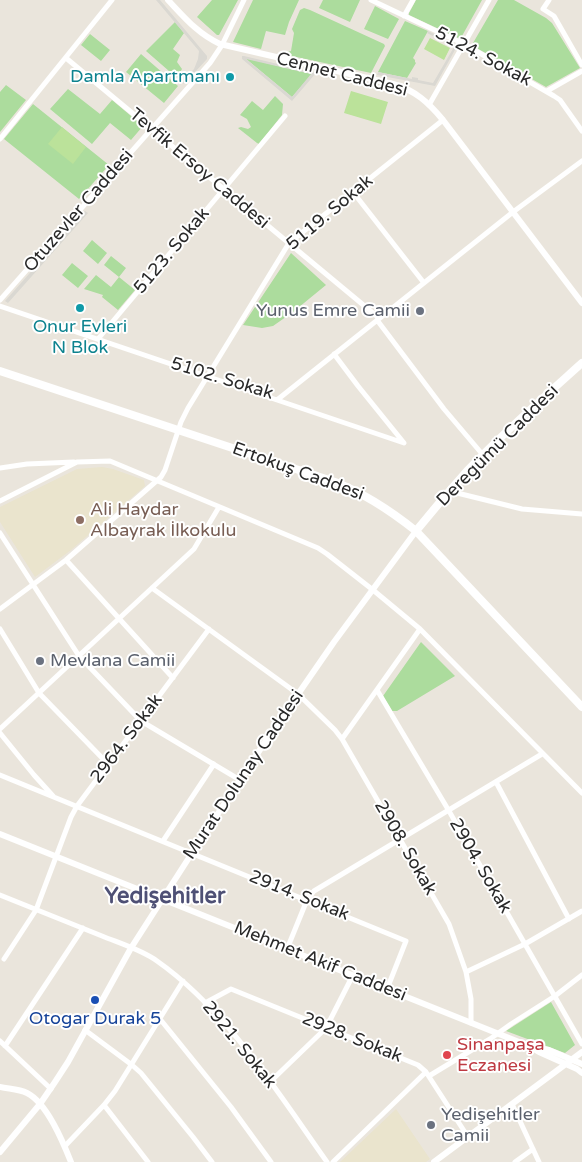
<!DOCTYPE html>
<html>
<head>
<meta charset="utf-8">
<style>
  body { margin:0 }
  canvas { display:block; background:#eae5dc }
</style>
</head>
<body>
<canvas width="582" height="1162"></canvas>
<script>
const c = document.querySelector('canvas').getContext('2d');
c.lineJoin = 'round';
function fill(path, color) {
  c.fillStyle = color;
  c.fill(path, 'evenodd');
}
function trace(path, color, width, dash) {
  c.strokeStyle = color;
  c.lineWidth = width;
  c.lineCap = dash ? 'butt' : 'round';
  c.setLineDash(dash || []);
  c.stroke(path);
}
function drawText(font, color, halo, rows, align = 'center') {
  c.font = font + ' "Varela Round",sans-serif';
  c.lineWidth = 4;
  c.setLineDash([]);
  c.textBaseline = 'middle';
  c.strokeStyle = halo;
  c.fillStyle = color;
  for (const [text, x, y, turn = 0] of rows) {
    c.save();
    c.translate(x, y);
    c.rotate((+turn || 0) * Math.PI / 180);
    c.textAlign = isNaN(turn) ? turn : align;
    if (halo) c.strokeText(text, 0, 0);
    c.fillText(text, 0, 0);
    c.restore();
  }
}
fill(new Path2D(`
  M102 467 113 469 144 480 145 486 71 550 35 577 0 522V507L77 469Z
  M396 1109 430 1159 426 1162H340Z`), '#eae4cd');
fill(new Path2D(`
  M212 0H238L219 35H217L197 17Z
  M253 0H299L289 22 285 35 266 31 261 49 233 42Z
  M323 0H360L350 22 319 8Z
  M416 0H482L462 36 458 38 409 15V13Z
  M498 0H514L546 18 552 23 580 68 546 87 473 46V43Z
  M375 6 399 19 388 39 364 29Z
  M304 8 310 10 384 44 385 46 371 73 287 55V52L291 51 294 33 292 29 300 10Z
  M405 21 428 31 413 58 415 60V62L416 63 407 78 378 72Z
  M175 22 184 33 173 49 180 55 177 62 182 69 177 78 146 51Z
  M90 34 110 50 101 61 81 45Z
  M141 54 178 86 164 103 126 72Z
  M245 58 312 74 292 97Z
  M6 85 26 100 0 132V92Z
  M68 89 100 114 112 100 143 126 131 140 110 123 92 144 50 109Z
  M275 96 283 104 282 115 259 144 257 143 238 128 241 127 248 129 251 127 247 119 240 115 252 101 263 110Z
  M33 104 109 165 79 199 4 139Z
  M92 240 107 253 98 264 83 251Z
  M291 253 326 285 293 312 273 326 262 328 243 325Z
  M111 256 126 268 119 277 135 290 118 310 102 297 103 295 84 289 96 275 111 287 119 277 104 265Z
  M72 263 88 276 78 288 62 275Z
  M421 642 455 676 397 711H392L383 696Z
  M551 1002 575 1045 565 1053 506 1031Z`), '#acdc9d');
fill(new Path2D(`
  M430 38 450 48 444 60 424 49Z
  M351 91 388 102 381 124 344 113Z
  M62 127 86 147 73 164 48 144Z`), '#bbe29a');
fill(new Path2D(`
  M156 0H160L207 56V59L184 84 182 82 194 69 198 59 199 51Z
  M428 31 455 44 456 48 435 86 377 75 378 72 412 79V77L418 78V80L433 83 454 47 427 33Z
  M242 56H244L316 73 292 101 242 59ZM246 59 311 74 292 97Z
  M85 211 88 213 8 303 5 301Z`), '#dad8d2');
trace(new Path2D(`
  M371 0 464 44 554 96 560 100 582 131
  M549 0 543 9 554 16 582 65
  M404 16 413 0
  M66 58 379 318
  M547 91 582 71
  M429 105 489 0
  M0 139 112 0
  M353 192 424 283
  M0 300 210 63 222 45 244 0
  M0 306 277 400 513 212 582 161
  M377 320 444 409 483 455
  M98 339 285 116
  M277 400 404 443 358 386 334 354
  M0 468 27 464 74 462
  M449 491 522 509 582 514
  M0 501 77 462 110 461 318 548 327 554 373 590 420 629 582 793
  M0 533 79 656 141 721 240 780
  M66 560 173 678
  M152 588 298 694 335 730 342 739 449 924 466 972 471 999V1023
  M0 609 66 560 161 477 165 470 181 422 188 408 289 243 443 120
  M0 629 39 693 108 764
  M377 690 449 811 582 1044
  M0 729 194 549 219 507
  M0 733 34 775 53 796
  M342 739 420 629
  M0 775 406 941 387 989
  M496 782 569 919
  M163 841 214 764
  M0 895C34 909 68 922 102 936 119 943 142 950 157 961 227 1010 278 1093 327 1162
  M287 949 307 900 314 891 542 754
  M4 959 36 910 71 817 77 806 209 629
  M466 972 525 944 582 911
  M205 1003 231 989 418 1065 426 1072 468 1137
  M160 1019 231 1107 271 1162
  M85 1030 132 1065 141 1073 193 1137 212 1162
  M0 1041 51 1089
  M5 1046 83 928
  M429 1076 490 1039 511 1024 555 996 582 975
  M270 1082 326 1028 353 975
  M512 1104 539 1162
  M104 1105 148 1162
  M65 1146 104 1105 115 1091 183 981
  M333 1162 426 1072
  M515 1162 533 1149`), '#fff', 5);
trace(new Path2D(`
  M168 0C184 17 198 34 220 44L393 84C415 90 429 103 443 120L582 303
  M0 834 529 1046 539 1052 577 1069 582 1073
  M533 1047 549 1050 582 1064
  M0 1087C9 1089 19 1089 27 1093 47 1103 63 1142 71 1162
  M0 1152 40 1104 55 1082 68 1062 131 948 192 853 267 739 334 642 416 531
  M434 1162 582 1052`), '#fff', 6);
trace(new Path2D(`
  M0 371 335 482C366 494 391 511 416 531L582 707
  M416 531C433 510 450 490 468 470 504 432 543 398 582 363`), '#fff', 8);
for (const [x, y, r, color] of [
  [230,77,5,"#0f9aa8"],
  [80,308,5,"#0f9aa8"],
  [420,311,5,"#6b7280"],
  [80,520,5,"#8d6e63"],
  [40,661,5,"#6b7280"],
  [95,1000,5,"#1a4fb4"],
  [447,1055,5,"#e0444e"],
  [431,1125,5,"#6b7280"]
]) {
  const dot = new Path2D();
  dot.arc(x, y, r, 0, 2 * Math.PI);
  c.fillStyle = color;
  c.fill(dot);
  trace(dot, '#fff', 2);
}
drawText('18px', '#292929', '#fff', [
  ["5124. Sokak",483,57,28],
  ["Cennet Caddesi",342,75,14],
  ["Tevfik Ersoy Caddesi",199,169,40],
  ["Otuzevler Caddesi",79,211,-49],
  ["5119. Sokak",330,213,-40],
  ["5123. Sokak",172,251,-50],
  ["5102. Sokak",222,379,17],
  ["Deregümü Caddesi",498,446,-45],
  ["Ertokuş Caddesi",298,472,20],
  ["2964. Sokak",127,739,-53],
  ["Murat Dolunay Caddesi",244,775,-56],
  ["2908. Sokak",405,848,60],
  ["2904. Sokak",480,866,60],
  ["2914. Sokak",299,896,22],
  ["Mehmet Akif Caddesi",320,962,22],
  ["2928. Sokak",352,1038,22],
  ["2921. Sokak",239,1045,51]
]);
drawText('18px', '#0d838f', '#fff', [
  ["Damla Apartmanı",220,77],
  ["Onur Evleri",80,327,"center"],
  ["N Blok",80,348,"center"]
], 'right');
drawText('18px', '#5b616d', '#fff', [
  ["Yunus Emre Camii",410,311,"right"],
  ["Mevlana Camii",50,661],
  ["Yedişehitler",441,1115],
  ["Camii",441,1136]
], 'left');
drawText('18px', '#785e54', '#fff', [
  ["Ali Haydar",90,510],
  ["Albayrak İlkokulu",90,531]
], 'left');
drawText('18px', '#164399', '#fff', [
  ["Otogar Durak 5",95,1019]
]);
drawText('18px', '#be3a42', '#fff', [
  ["Sinanpaşa",457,1045],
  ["Eczanesi",457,1066]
], 'left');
drawText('bold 22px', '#4e5075', '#fff', [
  ["Yedişehitler",165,897]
]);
</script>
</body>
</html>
